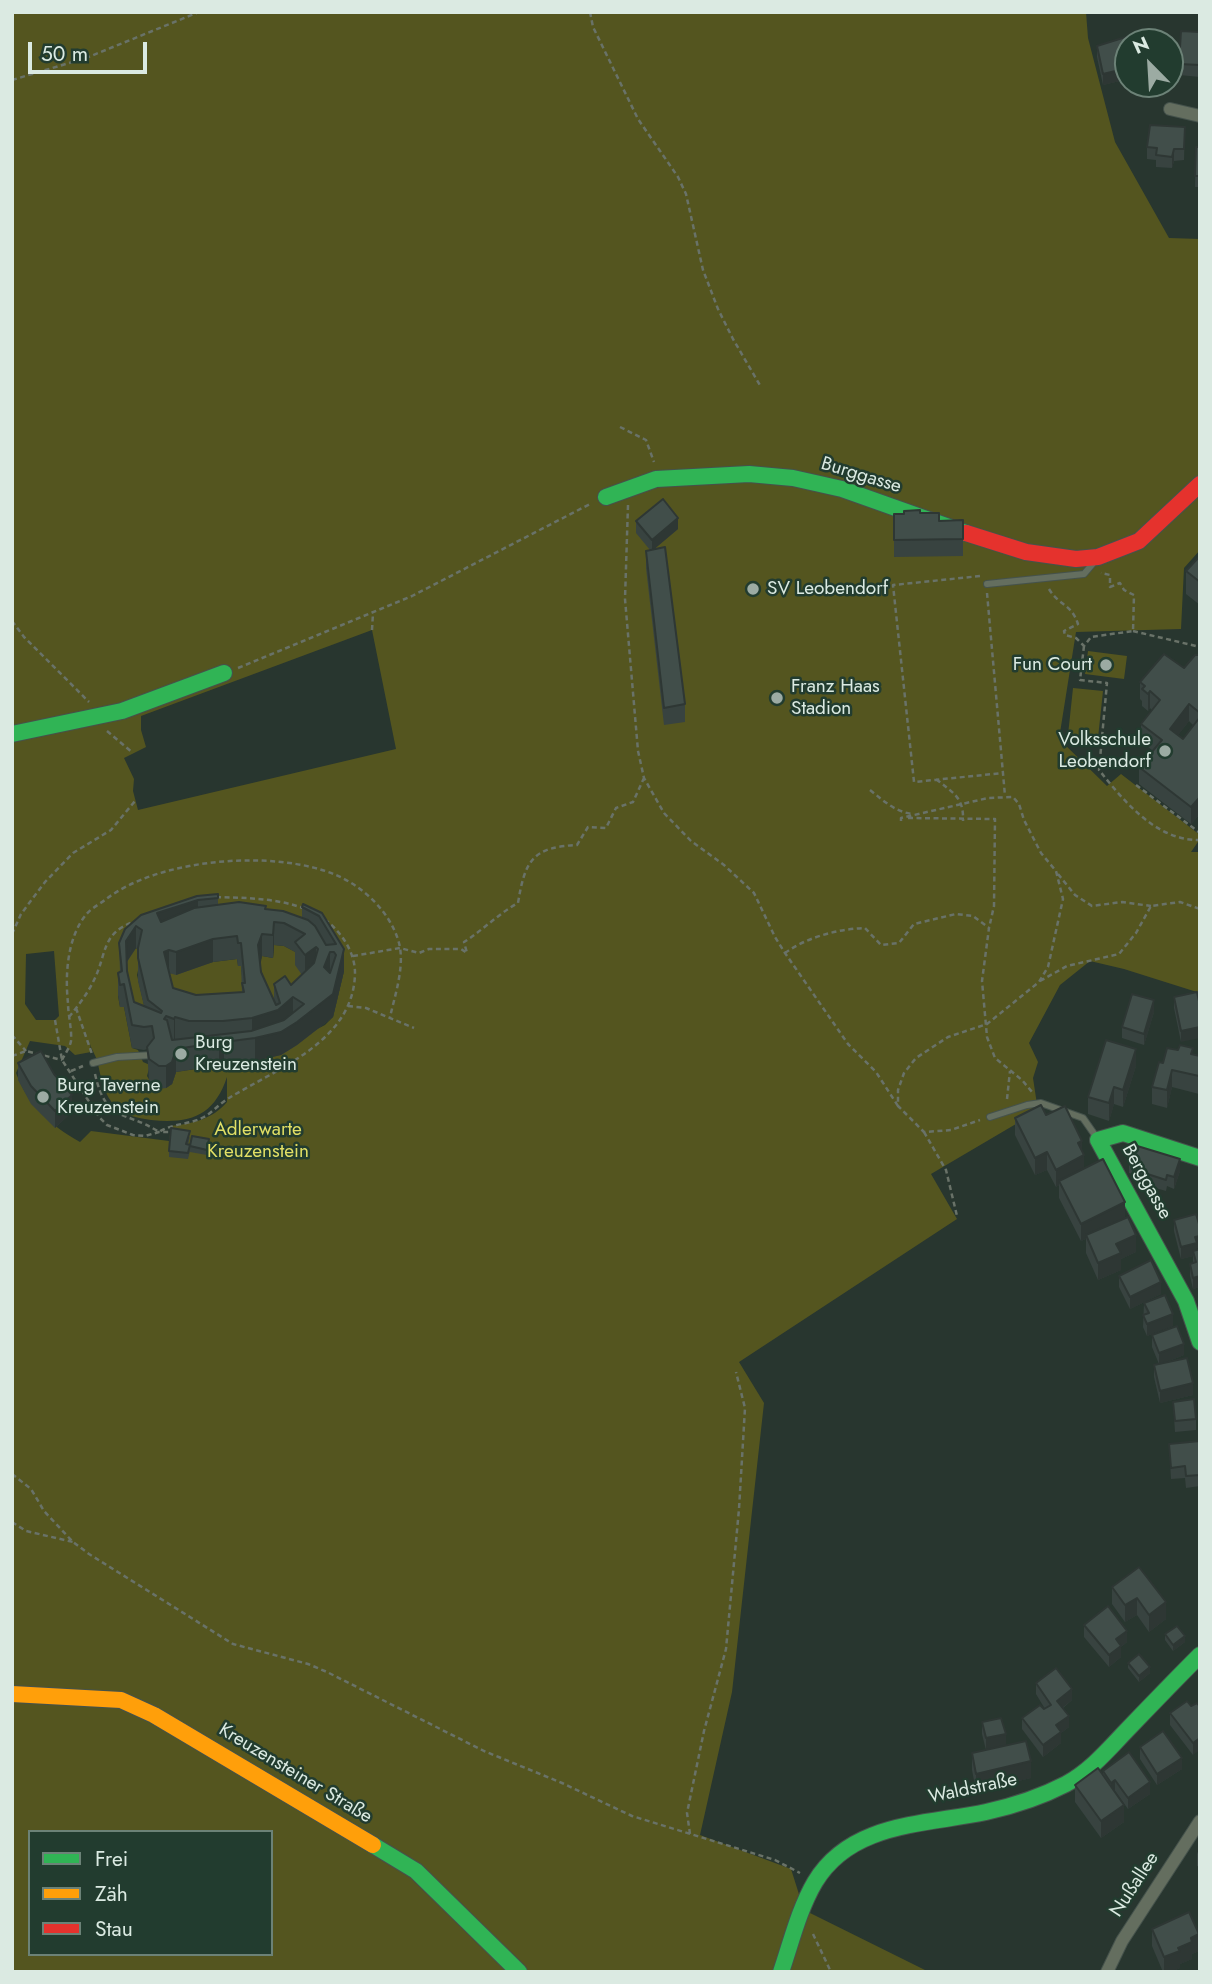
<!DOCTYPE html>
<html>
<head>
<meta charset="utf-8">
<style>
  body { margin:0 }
  #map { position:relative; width:1212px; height:1984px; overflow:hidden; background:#28362f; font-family:Jost,sans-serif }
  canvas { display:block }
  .frame { position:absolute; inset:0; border:14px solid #dbeae2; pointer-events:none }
  .legend { position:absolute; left:28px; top:1830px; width:245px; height:126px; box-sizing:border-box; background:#223c2f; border:2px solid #6c8277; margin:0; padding:9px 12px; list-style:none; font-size:21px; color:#dbeae2 }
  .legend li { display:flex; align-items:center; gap:14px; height:35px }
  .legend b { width:35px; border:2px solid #6c8277 }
  .north { position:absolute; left:1114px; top:28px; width:70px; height:70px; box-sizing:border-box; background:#223c2f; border:2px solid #6c8277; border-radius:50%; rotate:336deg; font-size:19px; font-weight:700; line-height:28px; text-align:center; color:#dbeae2 }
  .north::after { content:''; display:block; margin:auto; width:24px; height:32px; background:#9caba3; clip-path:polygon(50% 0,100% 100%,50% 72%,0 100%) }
  .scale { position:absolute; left:28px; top:42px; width:119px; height:32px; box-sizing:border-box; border:4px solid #dbeae2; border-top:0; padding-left:9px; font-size:21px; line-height:24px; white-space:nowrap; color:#dbeae2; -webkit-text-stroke:5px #223c2f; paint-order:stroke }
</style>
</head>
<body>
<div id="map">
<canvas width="1212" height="1984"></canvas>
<div class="frame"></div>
<ul class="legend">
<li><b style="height:9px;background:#30b455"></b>Frei</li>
<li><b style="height:9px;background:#ff9f0a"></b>Zäh</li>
<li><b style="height:9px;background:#e5322d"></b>Stau</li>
</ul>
<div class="north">N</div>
<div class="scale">50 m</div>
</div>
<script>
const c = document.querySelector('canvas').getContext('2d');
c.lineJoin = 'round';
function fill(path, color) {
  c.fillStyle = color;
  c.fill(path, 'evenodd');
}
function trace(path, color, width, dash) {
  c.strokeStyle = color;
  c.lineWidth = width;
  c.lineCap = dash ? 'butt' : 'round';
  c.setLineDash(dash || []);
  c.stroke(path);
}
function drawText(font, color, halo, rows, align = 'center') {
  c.font = font + ' Jost,sans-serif';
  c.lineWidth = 5;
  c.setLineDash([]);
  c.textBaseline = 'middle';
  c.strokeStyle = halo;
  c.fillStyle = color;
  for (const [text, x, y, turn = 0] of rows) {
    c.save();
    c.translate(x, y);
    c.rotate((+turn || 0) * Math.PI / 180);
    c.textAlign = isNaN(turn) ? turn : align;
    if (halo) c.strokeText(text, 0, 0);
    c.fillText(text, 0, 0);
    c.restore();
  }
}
fill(new Path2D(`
  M12 12H1086L1088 38 1115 142 1169 238 1200 239V550L1184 568 1181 629 1076 632 1059 739 1107 786 1121 774 1200 835V839L1191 852H1200V993L1124 969 1090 961 1060 985 1029 1043 1038 1062 1033 1078 1038 1111 931 1174 957 1219 739 1362 764 1403 732 1692 700 1835 791 1869 804 1910 929 1972H12ZM372 630 396 749 138 810 133 791 134 779 124 758 146 747 141 730V716ZM233 916 344 971 333 1017 325 1025 255 1061 224 1065 219 1068 215 1066 176 1072 172 1084 166 1088 153 1086 147 1076 150 1065 143 1062 138 1050 132 1048 124 1007H120L118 996 122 994 125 951ZM54 951 59 1016 55 1020H36L25 1004 26 954ZM30 1041 65 1046 75 1055 91 1052 90 1044C92 1051 97 1057 98 1064 101 1078 104 1096 116 1107 126 1116 139 1118 151 1120 190 1124 214 1116 227 1077V1102C213 1119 191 1124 171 1126L169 1141 91 1131 80 1142C50 1125 29 1107 16 1073ZM30 1832H271V1954H30Z
  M1088 651 1127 656 1124 679 1085 674Z
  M1073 688 1103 691 1098 738 1068 735Z
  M274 945 284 946 305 957V978L280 1026 260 967 262 956 273 958Z
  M136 948 142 953 137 975 148 1022 134 1025 125 968 127 959Z
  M237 959 238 966H241L245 1005 173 1010 164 975 213 962Z`), '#54551f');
const lane = new Path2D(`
  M987 584 1084 574 1096 560
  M93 1063 117 1057 153 1055
  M990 1117 1027 1105 1041 1103 1083 1118 1097 1138`);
const street = new Path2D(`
  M1170 109 1200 116
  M1107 1972 1122 1941 1200 1821`);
const fast = new Path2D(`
  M606 497 656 479 749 474 793 478 842 489 966 533
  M12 734 122 711 224 673
  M1200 1158 1123 1133 1098 1140 1186 1301 1200 1342
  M373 1845 416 1871 519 1972
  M781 1972C791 1943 799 1909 815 1882 851 1822 925 1825 986 1812 1013 1806 1041 1797 1066 1784 1090 1771 1107 1751 1126 1731 1150 1706 1175 1680 1200 1655`);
const slow = new Path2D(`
  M12 1694 121 1700 154 1715 373 1845`);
const jam = new Path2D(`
  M966 533 1026 552 1076 559 1098 557 1139 541 1200 484`);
trace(lane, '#45524c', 8);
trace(street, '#45524c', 14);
trace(fast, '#45524c', 18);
trace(slow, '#45524c', 18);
trace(jam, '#45524c', 18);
trace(new Path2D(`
  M590 12 593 27 638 119 678 177 686 194 703 270 718 309 733 339 761 387
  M12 80 86 58 199 12
  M620 427 646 440 654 462
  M628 505 625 599 638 751 644 778 664 813 691 841 724 865 754 893 775 937 785 953 848 1044 876 1072 898 1106
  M980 576 893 585 914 782 1003 773
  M1049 589C1059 606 1071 603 1078 624L1064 631 1065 635 1076 638 1084 646 1091 637 1133 631 1134 595 1124 590 1120 583 1110 587V575L1101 573
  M987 593 1005 796
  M12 621 24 637 89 702
  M372 630 373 613
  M1133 631 1200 647
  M1084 646 1080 680 1107 683 1099 770C1124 801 1156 841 1200 840
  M238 668 412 596 590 504
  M107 731 133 753
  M936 779C953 793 964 797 963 821
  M1136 785 1200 833
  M870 790C884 801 895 812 913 814
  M908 818 995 819 994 906 989 928
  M901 821V818L988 798 1013 797 1019 804 1024 820 1041 853 1056 871 1063 899 1048 967 1039 982 987 1024 948 1037 916 1058 904 1073 898 1090V1106L924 1132 951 1130 980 1120
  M1058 874 1075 895 1092 906 1122 902 1151 906
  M216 897C246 898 275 898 303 908
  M12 934 21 914 45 882 73 853 111 830 135 801
  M785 953C807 937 838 929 865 928L881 945 899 943 914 924 956 914 973 916 989 928 982 981 987 1037 995 1058 1022 1080 1032 1092
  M353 956 400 948 419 953 429 949H461L467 953 464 942C483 930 498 914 518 903 525 861 532 847 577 845L588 827 606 828 616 808 633 802 644 778
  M1040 981 1067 966 1119 954 1136 933 1151 906 1180 902 1200 909
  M348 1006 366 1008 414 1028
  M76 1008 92 1054
  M69 1017C78 1006 88 993 94 980 107 954 101 934 133 922
  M55 1020 62 1060 99 1117 107 1125 133 1135 145 1136 159 1132H170
  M12 1035 26 1051
  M12 1056 26 1051 62 1060
  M62 1060C65 1054 70 1047 71 1041 72 1029 68 1015 68 1003 65 976 67 939 85 916 90 909 98 905 105 900 158 858 275 849 336 875 364 887 391 913 399 943 405 966 395 995 390 1017
  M71 1071 83 1066
  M95 1074C106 1123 125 1110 159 1132 173 1123 189 1125 204 1117 213 1112 220 1103 229 1098 278 1068 354 1041 355 973 355 952 341 931 324 919
  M1007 1099 1010 1071
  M924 1132 946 1170 957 1216
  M12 1474 31 1489 44 1511 73 1542 89 1554 233 1644 308 1664 327 1672 484 1751 562 1783 632 1816 775 1860 800 1873
  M12 1522 26 1531 73 1542
  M690 1834 687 1813 704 1731 726 1649 739 1509 745 1408 736 1372
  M813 1934 831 1972`), '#697268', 2.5, [5, 3.5]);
trace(lane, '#646e5f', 6);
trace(street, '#646e5f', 12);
trace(fast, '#30b455', 16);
trace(slow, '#ff9f0a', 16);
trace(jam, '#e5322d', 16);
fill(new Path2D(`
  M1200 32V77L1179 75V64Z
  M1128 42V79L1103 85 1097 57V46Z
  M1185 127 1184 160 1174 161 1172 168 1156 167V160L1147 159V147Z
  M1196 147H1200V187H1195Z
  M920 513 939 521 963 520V556L894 557V514Z
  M636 521 678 529 654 549 685 704V722L664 725 646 568V551L650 550 636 533Z
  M1200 556V605L1186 594V571Z
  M1200 655V814L1191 824 1139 784V767L1153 751 1141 741V724L1152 710 1150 708 1148 711 1142 706V701L1140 699V682L1184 668ZM1189 721 1193 725 1183 739 1178 735Z
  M218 894V905L266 909 302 918V907L322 913 344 949V971L333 1017 297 1045 281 1055 255 1061 224 1065 219 1068 215 1066 176 1072 172 1084 166 1088 159 1089 149 1082 147 1049 144 1050 132 1048 124 1007H120L118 995V973L120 972 119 943 141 915ZM274 945 284 946 295 952V965L302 975 291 985 274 984V1000L261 972 260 961 262 956 273 958ZM136 948 138 949V981L144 1006 134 1002 127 971V962ZM237 959 238 966H241L242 992 196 995 173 988 169 973 176 975 213 962Z
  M1197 992 1181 1042 1174 1008V997Z
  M1154 1012 1144 1045 1122 1038V1027Z
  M1193 1054 1200 1056 1199 1094 1172 1087 1167 1108 1152 1104V1087L1163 1063Z
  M18 1063 54 1074 72 1112 55 1128 31 1104 18 1080Z
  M1136 1066 1123 1107 1114 1104 1109 1121 1088 1114V1097Z
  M1046 1115 1082 1150 1084 1168 1125 1218 1136 1252 1121 1259V1270L1098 1280 1086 1253V1239L1081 1241 1059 1198V1185L1056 1187 1047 1170 1035 1175 1015 1135V1118Z
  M190 1137 188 1145 190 1151 188 1159 169 1157V1151Z
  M209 1145 207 1155 190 1152V1146Z
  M1129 1161 1180 1171 1174 1189 1167 1186 1166 1191 1138 1183V1176L1129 1173Z
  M1174 1220 1197 1250 1200 1249V1287L1193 1289 1190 1276V1264L1193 1263V1256L1181 1259 1174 1231Z
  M1119 1276 1161 1294 1130 1309 1119 1287Z
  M1144 1303 1173 1326 1147 1336 1143 1327Z
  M1152 1335 1184 1355 1164 1363 1193 1395 1160 1403 1154 1377V1365L1159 1364 1152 1347Z
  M1173 1402 1196 1419V1430L1175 1432Z
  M1200 1441V1486L1186 1488 1185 1478 1171 1479 1169 1444Z
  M1112 1587 1166 1602V1619L1149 1632 1137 1615 1125 1622 1112 1604Z
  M1084 1625 1127 1642 1121 1647V1657L1109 1667 1084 1637Z
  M1165 1634 1185 1642 1173 1651 1165 1640Z
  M1128 1663 1150 1673 1139 1682 1128 1668Z
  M1036 1683 1072 1700 1063 1708 1069 1727 1061 1733V1743L1043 1757 1022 1729V1718L1045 1709 1036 1694Z
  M1191 1706 1200 1707 1193 1755 1170 1725V1713Z
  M982 1722 1006 1745 1031 1778 976 1791 972 1770V1753L986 1750 982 1734Z
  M1140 1747 1182 1769 1157 1785 1140 1759Z
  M1103 1771 1150 1794 1128 1809 1115 1791V1792L1124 1822 1101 1838 1075 1802V1785L1103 1775Z
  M1200 1840V1867L1197 1866V1854L1199 1849Z
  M1152 1929 1199 1951 1192 1954V1959L1180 1964V1968L1171 1972H1163L1152 1946Z`), '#384340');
fill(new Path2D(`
  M1127 61 1128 79 1103 85V74Z
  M1174 149V161L1172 168V157Z
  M678 518V529L652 551V540Z
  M1150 691V708L1148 711V694Z
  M1189 704V721L1170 746V729Z
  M1200 797V814L1191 824V807Z
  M198 900V922L157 936V913Z
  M274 922V945L273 958V935Z
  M136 926V948L126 963V941Z
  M262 934V956L258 968V945Z
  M213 939V962L176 975V952Z
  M316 947V969L305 978V955Z
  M344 949V971L333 1017 297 1045 281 1055 255 1061V1038L252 1039V1018L293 997V1020L333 994Z
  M169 950V973L164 952Z
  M330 952V974L324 967Z
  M1154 1000V1012L1144 1045V1034Z
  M175 1017V1039L174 1042V1019Z
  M1200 1027V1038L1181 1042V1031Z
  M224 1042V1065L219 1068V1045Z
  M176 1049V1072L172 1084 166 1088V1066Z
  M1136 1049V1066L1123 1107V1090Z
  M1172 1070V1087L1167 1108V1090Z
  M1114 1087V1104L1109 1121V1103Z
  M72 1095V1112L55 1128V1111Z
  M1082 1141V1156L1084 1155V1172L1059 1181V1185L1056 1187V1170L1078 1143Z
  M1047 1152V1170L1035 1175V1158Z
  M1180 1159V1171L1174 1189V1177Z
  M1125 1202V1219L1086 1235V1239L1081 1241V1224Z
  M1136 1235V1252L1121 1259V1270L1098 1280V1263L1116 1244Z
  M1200 1236V1248H1197V1255L1193 1251V1256L1181 1259V1247L1195 1237Z
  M1200 1276V1287L1193 1289V1278Z
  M1161 1282V1294L1130 1309V1297Z
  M1173 1314V1326L1147 1336V1324Z
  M1184 1344V1355L1159 1365V1353Z
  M1193 1383V1395L1160 1403V1391Z
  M1137 1598V1615L1125 1622V1605Z
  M1166 1602V1619L1149 1632V1615Z
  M1127 1631V1642L1121 1647V1657L1109 1667V1655L1116 1639Z
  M1185 1636V1642L1173 1651V1645Z
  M1150 1667V1673L1139 1682V1676Z
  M1072 1689V1700L1057 1712V1701Z
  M1069 1716V1727L1061 1733V1743L1043 1757V1745L1056 1725Z
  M1006 1734V1746L986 1750V1738Z
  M1200 1738V1750L1193 1755V1743Z
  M1182 1758V1769L1157 1785V1774Z
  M1031 1761V1778L976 1791V1774Z
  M1115 1780V1791L1111 1794V1783Z
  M1150 1782V1794L1128 1809V1798Z
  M1124 1805V1822L1101 1838V1821Z
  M1199 1934V1951L1192 1954V1959L1180 1964V1968L1171 1972H1164V1957L1191 1938Z`), '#2e3734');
const building = new Path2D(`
  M1181 31 1200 32V65L1179 64Z
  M1129 36 1131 42H1128V68L1103 74 1097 46Z
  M1150 125 1185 127 1184 149H1174L1172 157 1156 155 1157 148 1147 147Z
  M1196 147H1200V176H1195Z
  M663 499 678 518 652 540 636 521Z
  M920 510V513H939V521L963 520V539L894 540V514H904V511Z
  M665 547 685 704 664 708 646 551Z
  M1200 556V582L1186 571Z
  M1164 654 1184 668 1195 655H1200V713L1189 704 1170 729 1183 739 1200 717V797L1191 807 1139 767 1162 740 1141 724 1160 700 1150 691 1148 694 1142 689 1145 686 1140 682Z
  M218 894V898L198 900 157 913 161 922 194 908 239 902 266 906 265 909 283 911 308 920 315 926 326 945 336 944 319 916 302 907 303 904 322 913 344 949 333 994 297 1022 281 1032 255 1038 224 1042 219 1045 215 1043 176 1049 172 1062 166 1066H159L149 1059 147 1047 154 1038 152 1026 144 1027 132 1025 124 984 120 985 118 973 122 971 119 943 125 929 141 915 197 896ZM274 922 284 923 305 934 295 942 305 955 316 947 318 949 314 963 291 985 285 976 274 984 280 1003 276 1005 261 972 258 945 262 934 273 935ZM136 926 142 930 138 948V958L148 1000 162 1011 161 1013 134 1002 127 971 126 941ZM237 936 238 943H241L245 983H242L244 992 196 995 173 988 164 952 169 950 176 952 213 939ZM330 952H334L336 955 330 973 324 967ZM293 997 304 1004 284 1020 251 1031 172 1040 167 1020 164 1019 166 1016 174 1019 175 1017 189 1021H223L252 1018 278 1010Z
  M1197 992 1200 1006V1027L1181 1031 1174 997Z
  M1132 994 1154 1000 1144 1034 1122 1027Z
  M1106 1040 1136 1049 1123 1090 1114 1087 1109 1103 1088 1097Z
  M1180 1045 1193 1048 1191 1054 1200 1056 1199 1076 1172 1070 1167 1090 1152 1087 1159 1062 1163 1063 1167 1048 1178 1050Z
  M41 1051 54 1074 72 1095 55 1111 31 1086 18 1063Z
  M1041 1105 1046 1115 1065 1106 1082 1141 1078 1143 1084 1155 1056 1170 1047 1152 1035 1158 1015 1118Z
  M171 1128 190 1131 186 1144 190 1145 188 1153 169 1151Z
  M192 1136 209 1139 207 1150 190 1146Z
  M1134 1145 1180 1159 1174 1177 1167 1175 1166 1180 1138 1171 1140 1165 1129 1161Z
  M1103 1159 1125 1202 1081 1224 1059 1181Z
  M1196 1214 1199 1224 1200 1223V1236L1195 1237 1197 1243 1181 1247 1174 1220Z
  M1128 1217 1136 1235 1116 1244 1121 1253 1098 1263 1086 1235Z
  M1200 1249V1276L1193 1278 1190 1264 1196 1262 1193 1251Z
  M1151 1260 1161 1282 1130 1297 1119 1276Z
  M1165 1295 1173 1314 1147 1324 1143 1315 1149 1313 1144 1303Z
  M1177 1326 1184 1344 1159 1353 1152 1335Z
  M1187 1358 1193 1383 1160 1391 1154 1365Z
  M1194 1399 1196 1419 1175 1421 1173 1402Z
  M1200 1441V1475L1186 1476 1185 1466 1171 1468 1169 1444Z
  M1139 1567 1166 1602 1149 1615 1137 1598 1125 1605 1112 1587Z
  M1108 1606 1127 1631 1116 1639 1121 1646 1109 1655 1084 1625Z
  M1177 1626 1185 1636 1173 1645 1165 1634Z
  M1139 1654 1150 1667 1139 1676 1128 1663Z
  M1056 1668 1072 1689 1057 1701 1069 1716 1056 1725 1061 1732 1043 1745 1022 1718 1040 1705 1044 1709 1051 1705 1036 1683Z
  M1187 1701 1191 1706 1197 1703 1200 1707V1738L1193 1743 1170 1713Z
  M1001 1718 1006 1734 986 1738 982 1722Z
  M1163 1731 1182 1758 1157 1774 1140 1747Z
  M1026 1741 1031 1761 976 1774 972 1753Z
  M1129 1752 1150 1782 1128 1798 1115 1780 1111 1783 1103 1771Z
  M1098 1768 1124 1805 1101 1821 1075 1785Z
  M1189 1912 1199 1934 1191 1938 1192 1942 1178 1948 1180 1951 1164 1957 1152 1929Z`);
fill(building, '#414e4a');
trace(building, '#2e3734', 2);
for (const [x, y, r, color] of [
  [753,589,7,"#9caba3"],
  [1106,665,7,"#9caba3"],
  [777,698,7,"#9caba3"],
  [1165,751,7,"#9caba3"],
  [181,1054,7,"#9caba3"],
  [43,1097,7,"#9caba3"]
]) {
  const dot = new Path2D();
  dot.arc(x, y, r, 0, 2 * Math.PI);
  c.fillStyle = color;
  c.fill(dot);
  trace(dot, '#223c2f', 2.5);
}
drawText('19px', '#dbeae2', '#223c2f', [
  ["Burggasse",861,476,17],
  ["Berggasse",1146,1182,61],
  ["Kreuzensteiner Straße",295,1774,31],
  ["Waldstraße",973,1789,-12],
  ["Nußallee",1135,1885,-57]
]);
drawText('19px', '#dbeae2', '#223c2f', [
  ["SV Leobendorf",767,589],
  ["Fun Court",1092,665,"right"],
  ["Franz Haas",791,687],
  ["Stadion",791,709],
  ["Volksschule",1151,740,"right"],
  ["Leobendorf",1151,762,"right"],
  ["Burg",195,1043],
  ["Kreuzenstein",195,1065],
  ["Burg Taverne",57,1086],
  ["Kreuzenstein",57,1108]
], 'left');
drawText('19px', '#e1df65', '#223c2f', [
  ["Adlerwarte",258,1130],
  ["Kreuzenstein",258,1152]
]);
</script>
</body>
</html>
